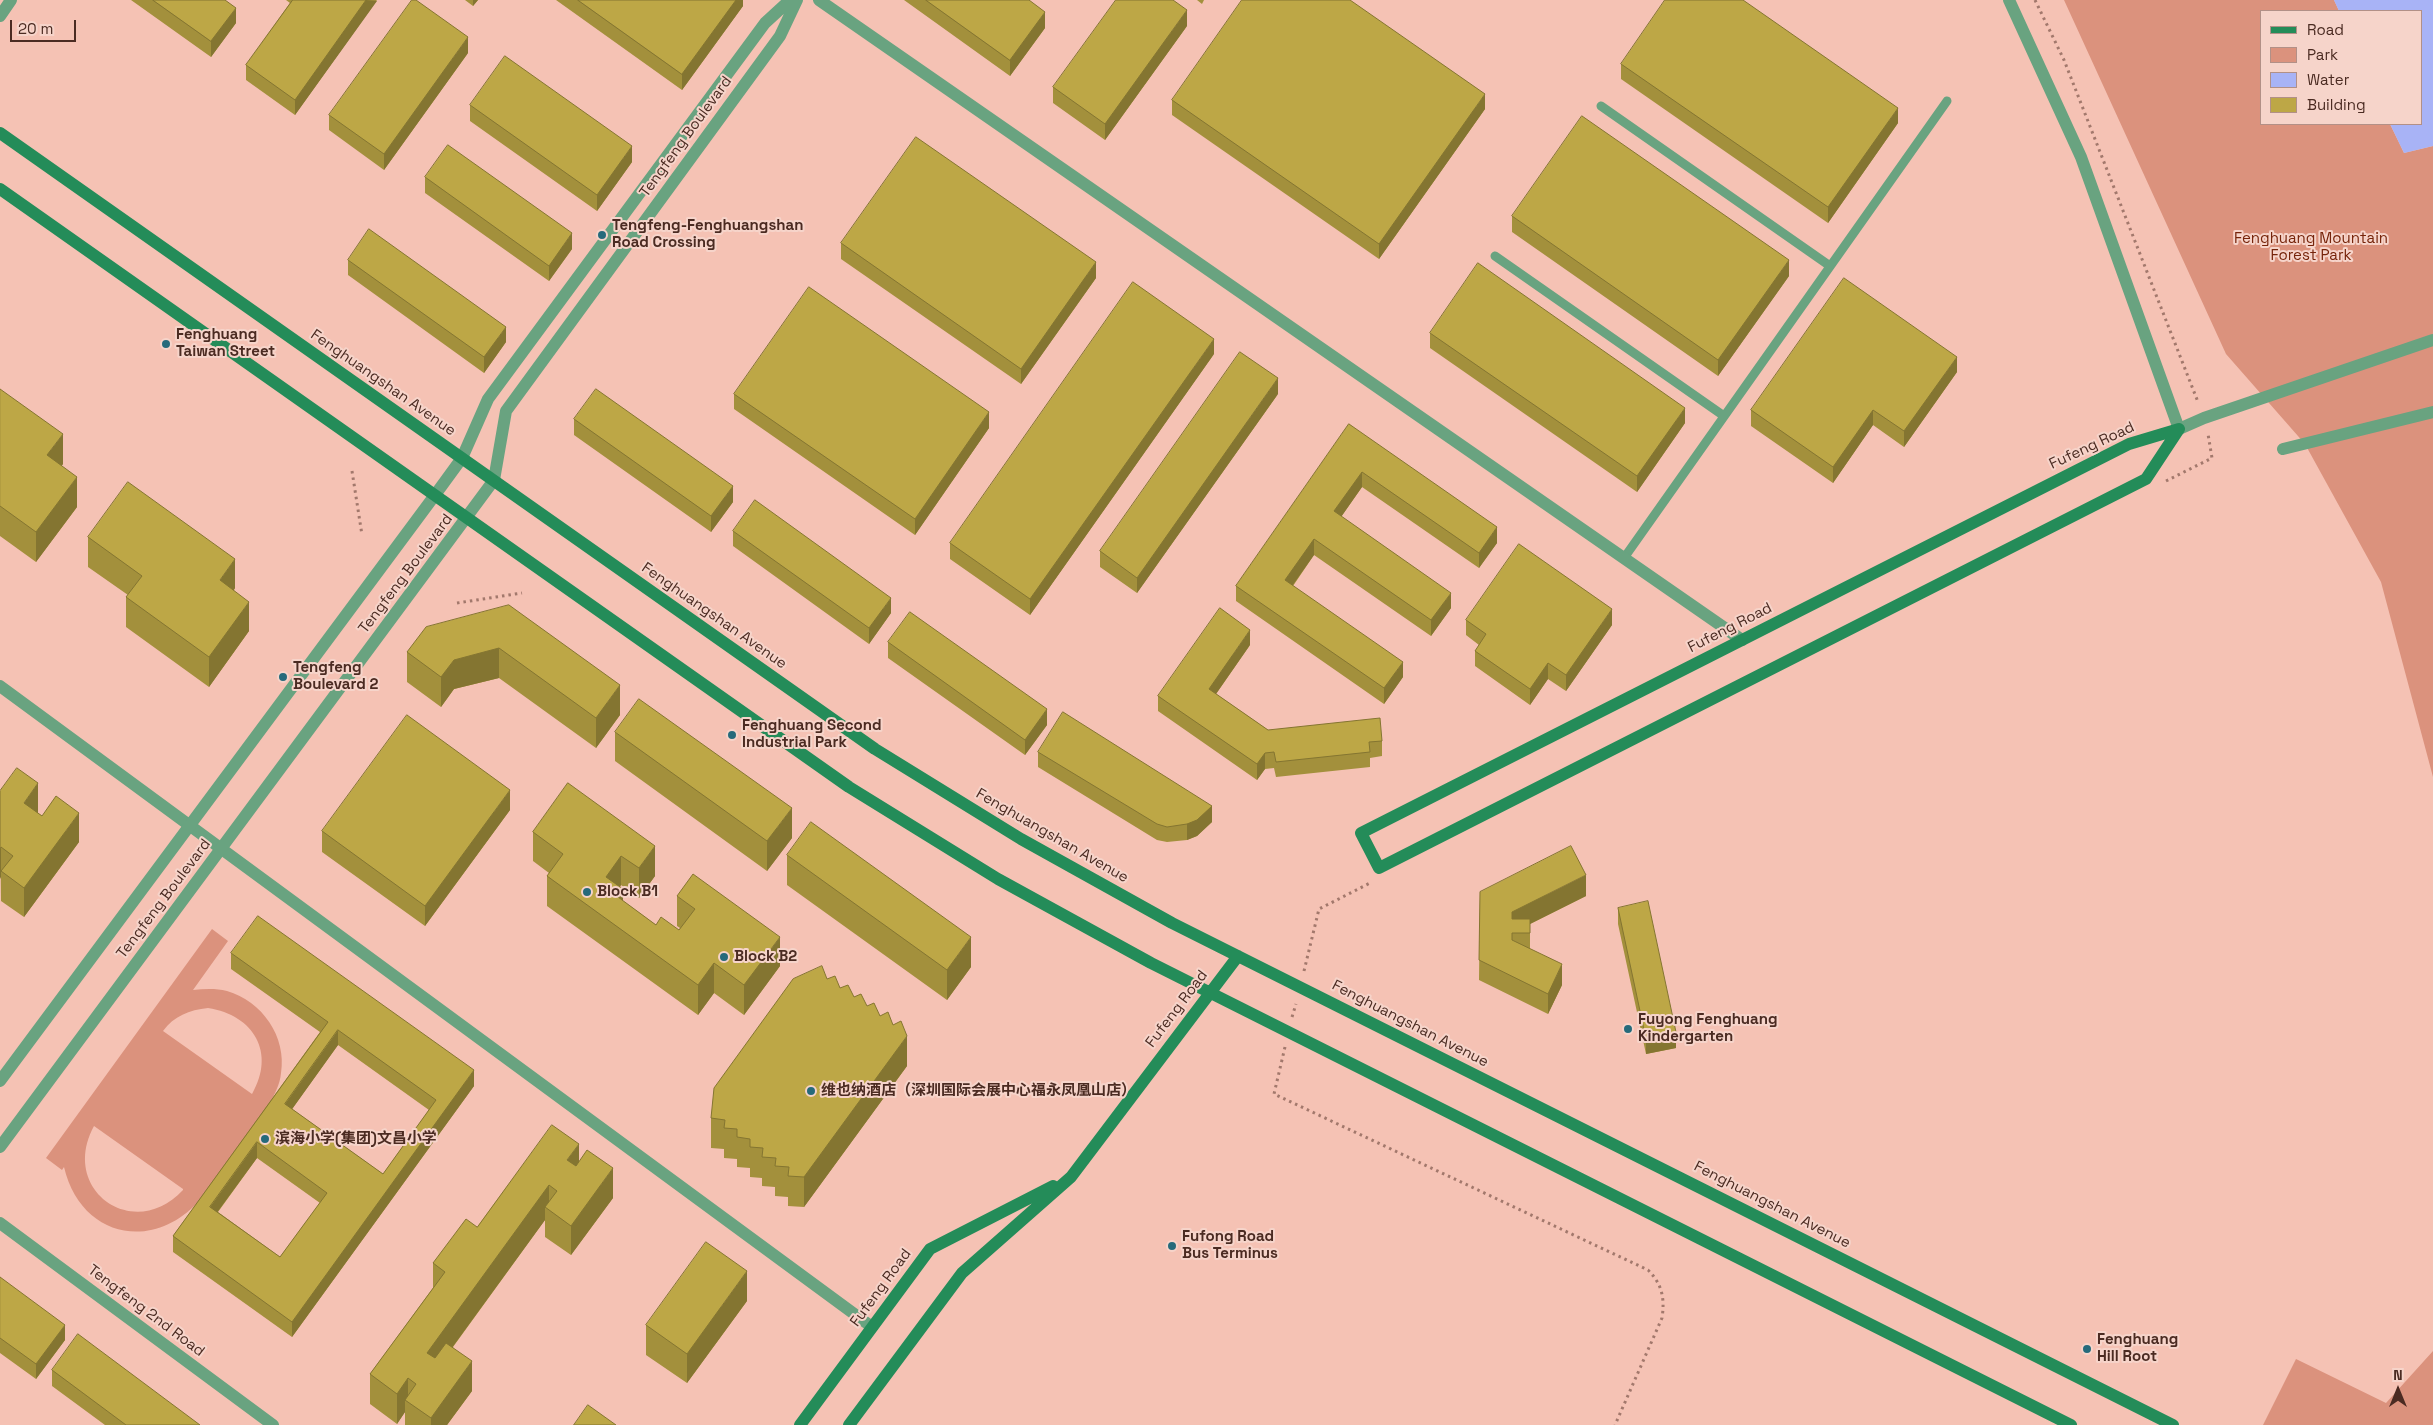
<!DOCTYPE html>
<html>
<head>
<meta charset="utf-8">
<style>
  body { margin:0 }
  #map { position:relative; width:2433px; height:1425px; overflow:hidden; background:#f5c2b4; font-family:"Space Grotesk",sans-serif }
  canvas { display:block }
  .legend { position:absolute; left:2260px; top:10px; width:162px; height:115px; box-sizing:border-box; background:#f6d4ca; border:1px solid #b29087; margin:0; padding:6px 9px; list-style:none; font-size:15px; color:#4b2b22 }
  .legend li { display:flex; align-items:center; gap:10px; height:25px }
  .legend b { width:25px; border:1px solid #b29087 }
  .north { position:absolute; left:2373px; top:1365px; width:50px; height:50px; -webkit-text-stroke:4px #f6d4ca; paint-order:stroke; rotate:0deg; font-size:14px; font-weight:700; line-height:20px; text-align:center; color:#4b2b22 }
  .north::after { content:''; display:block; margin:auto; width:18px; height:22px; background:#4b2b22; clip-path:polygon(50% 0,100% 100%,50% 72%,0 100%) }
  .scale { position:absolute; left:10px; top:20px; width:66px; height:22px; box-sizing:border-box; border:2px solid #4b2b22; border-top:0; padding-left:6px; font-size:15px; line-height:18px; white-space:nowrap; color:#4b2b22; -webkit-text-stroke:4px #f6d4ca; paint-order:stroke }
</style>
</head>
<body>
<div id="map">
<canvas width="2433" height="1425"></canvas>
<ul class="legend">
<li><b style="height:6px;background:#248c59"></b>Road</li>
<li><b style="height:14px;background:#db927d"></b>Park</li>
<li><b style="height:14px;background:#a8b3f6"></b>Water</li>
<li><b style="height:14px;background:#bda746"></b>Building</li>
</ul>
<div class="north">N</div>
<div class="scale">20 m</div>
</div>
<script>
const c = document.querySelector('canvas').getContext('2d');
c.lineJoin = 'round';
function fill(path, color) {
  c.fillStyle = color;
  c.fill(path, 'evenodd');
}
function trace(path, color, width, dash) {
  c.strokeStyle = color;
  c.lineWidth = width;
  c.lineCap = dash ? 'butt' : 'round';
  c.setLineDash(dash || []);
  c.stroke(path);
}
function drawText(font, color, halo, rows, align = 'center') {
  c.font = font + ' "Space Grotesk","Noto Sans SC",sans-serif';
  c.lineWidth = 4;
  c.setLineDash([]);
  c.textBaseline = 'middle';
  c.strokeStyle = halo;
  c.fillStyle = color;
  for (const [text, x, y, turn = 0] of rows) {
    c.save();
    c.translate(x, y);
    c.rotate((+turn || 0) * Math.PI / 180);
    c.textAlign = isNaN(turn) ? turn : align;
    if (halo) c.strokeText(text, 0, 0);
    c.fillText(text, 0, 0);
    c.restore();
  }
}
fill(new Path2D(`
  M2064 0H2334L2339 11H2262V124H2390L2404 153 2433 146V777L2381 582 2305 444 2226 354Z
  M212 929 228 941 193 990C204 989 215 988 227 991 262 1001 287 1037 281 1073 280 1085 274 1095 269 1105L198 1202C151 1253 80 1236 64 1167L62 1170 46 1158ZM208 1008C254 1015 276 1053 252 1094L163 1031C174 1016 189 1010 208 1008ZM94 1126 183 1189V1190C134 1243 59 1190 94 1126Z
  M2433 1351V1425H2263L2296 1359 2386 1403Z`), '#db927d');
fill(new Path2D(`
  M2334 0H2433V146L2404 153 2390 124H2422V11H2339Z`), '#a8b3f6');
trace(new Path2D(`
  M2035 0 2064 60 2198 402
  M352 471 362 535
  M2166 481 2212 458 2208 434
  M457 603 522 593
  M1304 971 1319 909 1372 882
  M1292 1017 1296 1004
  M1285 1047 1274 1094 1648 1270C1662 1284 1665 1298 1662 1318L1615 1425`), '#a2786c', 3, [2.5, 4]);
trace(new Path2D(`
  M1601 106 1830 266
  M1495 256 1724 416
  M1624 558 1947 101`), '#69a380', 9);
trace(new Path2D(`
  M819 0 1742 640
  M2009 0 2081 157 2179 429
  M0 16 11 0
  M2283 449 2433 412
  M0 686 872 1327`), '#69a380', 12);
trace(new Path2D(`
  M2179 429 2204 418 2433 340
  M0 1081 435 495 462 458 488 399 765 23 790 0
  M0 1147 494 480 506 411 780 36 797 0
  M0 1223 273 1425`), '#69a380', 12);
trace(new Path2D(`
  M0 133 875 749 1021 839 1172 923 2173 1425
  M0 189 849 787 998 879 1151 963 2071 1425
  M2179 429 2146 479 1379 868 1361 833 2129 444Z
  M800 1425 930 1249 1053 1186
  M849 1425 962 1273 1071 1177 1238 956`), '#248c59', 12);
fill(new Path2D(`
  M131 0H225L236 23 211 57Z
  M286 0H377L295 115 246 80V65L290 3Z
  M465 0H478L473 6Z
  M556 0H743V6L682 90Z
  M904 0H1029L1045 28 1010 76Z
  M1197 0H1204L1202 4Z
  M1187 26 1105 140 1053 103V87Z
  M468 53 384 170 329 130V115Z
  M1621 64 1898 123 1828 223 1621 79Z
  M1172 100 1485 109 1379 259 1172 115Z
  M470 105 632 162 597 211 470 121Z
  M425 177 572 249 549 281 425 193Z
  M1512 216 1789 276 1718 376 1512 232Z
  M841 243 1096 278 1021 384 841 259Z
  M348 260 506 342 484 373 348 275Z
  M1430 333 1685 423 1637 492 1430 348Z
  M1214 354 1030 615 950 559V543Z
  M1957 372 1904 447 1873 425 1833 483 1751 426V410Z
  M0 389 63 464 61 466 77 507 36 562 0 536Z
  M734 394 989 428 915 535 734 409Z
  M1278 394 1137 593 1100 567V551Z
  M574 419 733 502 711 532 574 435Z
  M1349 424 1497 543 1479 568 1362 487 1341 517 1451 608 1431 636 1314 555 1293 586 1403 677 1384 704 1236 601V586Z
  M733 531 891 613 869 644 733 546Z
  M88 537 235 588 234 590 249 631 209 687 126 627V597L128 595 88 567Z
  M509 605 620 715 596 748 499 678 454 689 441 707 407 682V652Z
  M1466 620 1612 625 1566 691 1548 679 1530 705 1475 666V651L1479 645 1466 635Z
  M888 642 1047 725 1025 755 888 658Z
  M1250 645 1216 694 1268 730 1382 741V756L1370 758V767L1276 777 1274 768 1265 769 1257 780 1158 711V696Z
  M615 732 792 838 767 871 615 761Z
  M1038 752 1212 822 1197 836 1187 840 1167 842 1157 840 1038 767Z
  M568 783 655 876 639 898 621 885 620 887 623 901 656 925 679 930 680 928 677 926V896L780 966 744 1015 714 993 698 1015 547 906V876L549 873 533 861V832Z
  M0 791 38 813 79 842 24 917 1 901Z
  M510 810 425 926 322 852V831Z
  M787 855 971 967 947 1000 787 885Z
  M1480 892 1586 896 1530 924V949L1562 985 1548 1014 1479 980Z
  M1618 908 1676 1048 1646 1054 1618 924Z
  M231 953 474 1086 292 1337 173 1252V1236L320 1032 231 969ZM338 1045 429 1110 383 1174 292 1109ZM257 1158 320 1203 280 1257 218 1212Z
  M827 979 880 1016 907 1066 804 1207 788 1206V1197L775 1196V1187L762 1186V1178L750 1177V1168L737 1167V1159L724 1158V1149L711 1148V1118Z
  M579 1161 613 1198 571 1255 545 1237V1220L453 1347 472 1391 447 1425H405V1412L397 1424 370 1404V1374L433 1288V1263L477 1227Z
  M0 1277 65 1340 36 1379 0 1353Z
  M747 1301 687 1383 646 1355V1325Z
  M52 1370 200 1425H105L52 1386Z`), '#a3903c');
fill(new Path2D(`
  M366 0 377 1 295 115V100Z
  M473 0H478L473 6Z
  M736 0H743V6L682 90V74Z
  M236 8V23L211 57V41Z
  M1187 10V26L1105 140V124Z
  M1045 12V28L1010 76V60Z
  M468 37V53L384 170V154Z
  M1485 94V109L1379 259V244Z
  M1898 108V123L1828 223V207Z
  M632 146V162L597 211V195Z
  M572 233V249L549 281V266Z
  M1789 260V276L1718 376V360Z
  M1096 262V278L1021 384V369Z
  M506 327V342L484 373V357Z
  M1214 339V354L1030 615V599Z
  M1957 357V372L1904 447V431Z
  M1278 378V394L1137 593V578Z
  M1685 408V423L1637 492V476Z
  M1873 410V425L1833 483V467Z
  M989 412V428L915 535V519Z
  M63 434V464L47 485V455Z
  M1362 472V487L1334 527V511Z
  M77 477V507L36 562V532Z
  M733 486V502L711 532V516Z
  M1497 527V543L1479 568V553Z
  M1314 539V555L1285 596V580Z
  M235 559V588L220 610V580Z
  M1451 593V608L1431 636V620Z
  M891 598V613L869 644V628Z
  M249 602V631L209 687V657Z
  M1612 609V625L1566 691V675Z
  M1250 630V645L1209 704V689Z
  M499 648V678L454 689 441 707V677L454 660Z
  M1403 662V677L1384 704V688Z
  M1548 663V679L1530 705V689Z
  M620 685V715L596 748V718Z
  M1047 709V725L1025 755V740Z
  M1265 753V769L1257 780V764Z
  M38 783V813L24 833V803Z
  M510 790V810L425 926V906Z
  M1212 806V822L1197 836 1187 840V824Z
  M792 808V838L767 871V841Z
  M79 813V842L24 917V888Z
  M655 846V876L639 898V868Z
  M1 847V877L0 879V849Z
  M621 856V885L606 906V877Z
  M1586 875V896L1512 933V912Z
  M623 889V919L618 897Z
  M780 937V966L744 1015V985Z
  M971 937V967L947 1000V970Z
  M714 963V993L698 1015V985Z
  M1562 964V985L1548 1014V994Z
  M338 1030V1045L285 1119V1104Z
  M1676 1032V1048L1646 1054V1039Z
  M907 1036V1066L804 1207V1177Z
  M474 1070V1086L292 1337V1322Z
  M257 1142V1158L210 1222V1207Z
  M579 1144V1174L567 1160Z
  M613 1168V1198L571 1255V1226Z
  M549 1185V1209L545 1207V1220L427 1382V1353Z
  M747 1271V1301L687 1383V1354Z
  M65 1325V1340L36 1379V1364Z
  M472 1361V1391L447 1425H431V1418Z
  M408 1378V1402L405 1400V1412L397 1424V1394Z`), '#847531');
const building = new Path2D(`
  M153 0H225L236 8 211 41Z
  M293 0H366L295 100 246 65Z
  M412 0H416L468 37 384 154 329 115Z
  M578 0H736L682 74Z
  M926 0H1029L1045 12 1010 60Z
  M1116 0H1173L1187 10 1105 124 1053 87Z
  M1242 0H1350L1485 94 1379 244 1172 100Z
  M1665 0H1743L1898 108 1828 207 1621 64Z
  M505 56 632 146 597 195 470 105Z
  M1582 116 1789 260 1718 360 1512 216Z
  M916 137 1096 262 1021 369 841 243Z
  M448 145 572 233 549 266 425 177Z
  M369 229 506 327 484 357 348 260Z
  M1478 263 1685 408 1637 476 1430 333Z
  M1844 278 1957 357 1904 431 1873 410 1833 467 1751 410Z
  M1133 282 1214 339 1030 599 950 543Z
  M809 287 989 412 915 519 734 394Z
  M1240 352 1278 378 1137 578 1100 551Z
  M0 389 63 434 47 455 77 477 36 532 0 506Z
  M596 389 733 486 711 516 574 419Z
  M1349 424 1497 527 1479 553 1362 472 1334 511 1451 593 1431 620 1314 539 1285 580 1403 662 1384 688 1236 586Z
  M128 482 235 559 220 580 249 602 209 657 126 597 142 576 88 537Z
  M755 500 891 598 869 628 733 531Z
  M1519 544 1612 609 1566 675 1548 663 1530 689 1475 651 1486 634 1466 620Z
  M509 605 620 685 596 718 499 648 454 660 441 677 407 652 426 627Z
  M1220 608 1250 630 1209 689 1268 730 1380 718 1382 741 1369 742 1370 752 1276 762 1274 752 1265 753 1257 764 1158 696Z
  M910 612 1047 709 1025 740 888 642Z
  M639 699 792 808 767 841 615 732Z
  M1063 712 1212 806 1197 820 1187 824 1167 827 1157 824 1038 752Z
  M407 715 510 790 425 906 322 831Z
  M17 768 38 783 24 803 42 816 56 796 79 813 24 888 1 871 13 856 1 847 0 849V791Z
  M568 783 655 846 639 868 621 856 606 877 623 889 618 897 656 925 661 917 679 930 695 909 677 896 693 874 780 937 744 985 714 963 698 985 547 876 563 854 533 832Z
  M811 822 971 937 947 970 787 855Z
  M1571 846 1586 875 1512 912V919H1530V933H1512V940L1562 964 1548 994 1479 960 1480 892Z
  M1648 901 1676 1032 1646 1039 1618 908Z
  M258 916 474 1070 292 1322 173 1236 328 1022 231 953ZM338 1030 436 1100 383 1174 285 1104ZM257 1142 327 1193 280 1257 210 1207Z
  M822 966 827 979 835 976 840 988 848 985 854 997 861 994 867 1006 874 1003 880 1016 888 1012 893 1025 901 1021 907 1036 804 1177 788 1176 789 1167 775 1166 776 1158 762 1157 763 1148 750 1147V1139L737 1137V1129L724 1128 725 1120 711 1118 714 1088 793 979Z
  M552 1125 579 1144 567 1160 576 1166 587 1150 613 1168 571 1226 545 1207 557 1191 549 1185 427 1353 435 1358 446 1343 472 1361 431 1418 405 1400 416 1384 408 1378 397 1394 370 1374 445 1272 433 1263 466 1219 477 1227Z
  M706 1242 747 1271 687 1354 646 1325Z
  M0 1277 65 1325 36 1364 0 1338Z
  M78 1334 200 1425H126L52 1370Z
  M588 1405 616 1425H574Z`);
fill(building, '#bda746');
trace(building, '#847531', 1);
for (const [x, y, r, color] of [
  [602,235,5,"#266a7b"],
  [166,344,5,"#266a7b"],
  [283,677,5,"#266a7b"],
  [732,735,5,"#266a7b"],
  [587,892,5,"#266a7b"],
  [724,957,5,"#266a7b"],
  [1628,1029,5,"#266a7b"],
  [811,1091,5,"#266a7b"],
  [265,1139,5,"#266a7b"],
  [1172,1246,5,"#266a7b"],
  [2087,1349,5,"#266a7b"]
]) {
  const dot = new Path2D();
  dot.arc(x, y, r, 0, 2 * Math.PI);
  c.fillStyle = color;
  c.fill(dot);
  trace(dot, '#f6d4ca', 2);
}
drawText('15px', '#4b2b22', '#f6d4ca', [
  ["Tengfeng Boulevard",686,137,-54],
  ["Fenghuangshan Avenue",383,383,35],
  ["Fufeng Road",2092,446,-25],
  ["Tengfeng Boulevard",406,574,-53],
  ["Fenghuangshan Avenue",714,616,35],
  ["Fufeng Road",1730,628,-27],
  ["Fenghuangshan Avenue",1052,836,30],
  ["Tengfeng Boulevard",164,899,-53],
  ["Fufeng Road",1177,1009,-53],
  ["Fenghuangshan Avenue",1410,1024,27],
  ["Fenghuangshan Avenue",1772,1205,27],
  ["Fufeng Road",881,1288,-54],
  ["Tengfeng 2nd Road",146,1311,37]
]);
drawText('bold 15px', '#4b2b22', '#f6d4ca', [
  ["Tengfeng-Fenghuangshan",612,226],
  ["Road Crossing",612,243],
  ["Fenghuang",176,335],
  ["Taiwan Street",176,352],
  ["Tengfeng",293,668],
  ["Boulevard 2",293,685],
  ["Fenghuang Second",742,726],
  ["Industrial Park",742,743],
  ["Block B1",597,892],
  ["Block B2",734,957],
  ["Fuyong Fenghuang",1638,1020],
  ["Kindergarten",1638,1037],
  ["维也纳酒店（深圳国际会展中心福永凤凰山店）",821,1091],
  ["滨海小学(集团)文昌小学",275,1139],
  ["Fufong Road",1182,1237],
  ["Bus Terminus",1182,1254],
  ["Fenghuang",2097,1340],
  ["Hill Root",2097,1357]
], 'left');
drawText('15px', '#76240a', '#f6d4ca', [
  ["Fenghuang Mountain",2311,239],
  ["Forest Park",2311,256]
]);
</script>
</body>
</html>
